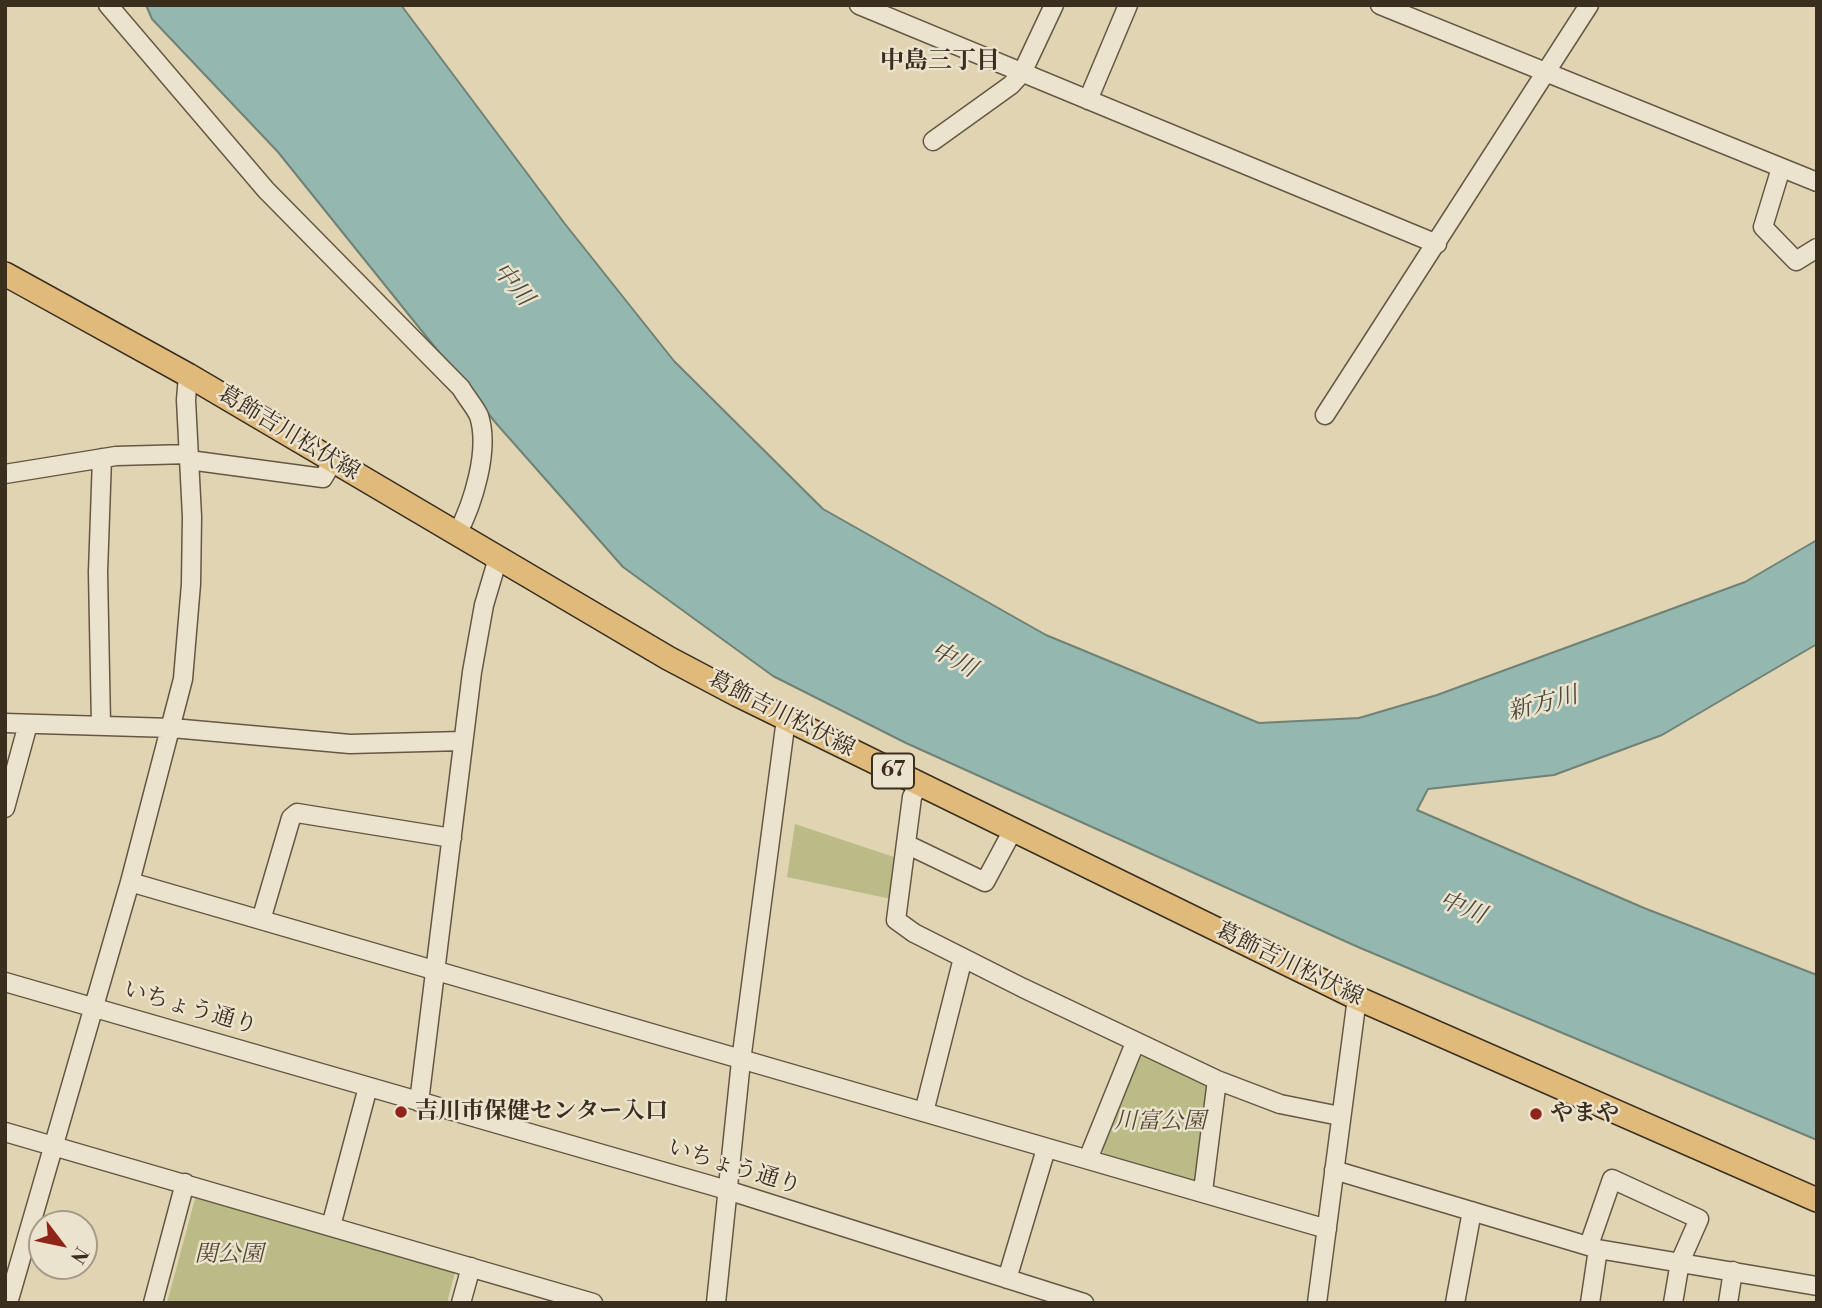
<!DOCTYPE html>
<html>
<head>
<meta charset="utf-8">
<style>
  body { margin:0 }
  #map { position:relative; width:1822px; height:1308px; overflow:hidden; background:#e1d4b3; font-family:"Libre Bodoni",serif }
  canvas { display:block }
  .frame { position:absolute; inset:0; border:7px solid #3a2e1f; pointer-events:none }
  .north { position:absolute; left:28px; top:1210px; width:70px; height:70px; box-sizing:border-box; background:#ece3ce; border:2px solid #a59b88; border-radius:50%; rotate:122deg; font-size:19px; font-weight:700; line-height:28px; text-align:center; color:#3a2e1f }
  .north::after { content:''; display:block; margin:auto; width:24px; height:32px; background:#8f2418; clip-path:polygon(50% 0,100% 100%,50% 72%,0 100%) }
</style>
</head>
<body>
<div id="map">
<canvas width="1822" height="1308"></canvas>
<div class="frame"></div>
<div class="north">N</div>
</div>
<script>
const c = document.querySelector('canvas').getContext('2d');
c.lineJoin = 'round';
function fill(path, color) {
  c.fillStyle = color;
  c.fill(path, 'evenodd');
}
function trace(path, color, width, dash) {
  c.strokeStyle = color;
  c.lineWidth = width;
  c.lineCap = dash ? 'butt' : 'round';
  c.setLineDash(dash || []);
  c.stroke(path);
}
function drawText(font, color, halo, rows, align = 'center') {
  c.font = font + ' "Libre Bodoni","Noto Serif JP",serif';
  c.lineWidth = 5;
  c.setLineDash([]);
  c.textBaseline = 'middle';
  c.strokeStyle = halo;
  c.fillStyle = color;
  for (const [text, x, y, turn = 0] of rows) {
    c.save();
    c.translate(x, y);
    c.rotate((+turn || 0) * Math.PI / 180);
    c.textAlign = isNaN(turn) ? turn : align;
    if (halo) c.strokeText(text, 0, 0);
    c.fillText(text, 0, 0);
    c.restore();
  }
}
fill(new Path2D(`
  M795 824 897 858 891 899 787 877Z
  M1136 1055H1142L1209 1082 1201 1177 1195 1181 1105 1156 1101 1148Z
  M196 1195 455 1272 447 1303H167Z`), '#babb87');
const water = new Path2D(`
  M146 5H401L565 224 674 361 823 509 1046 635 1259 723 1359 718 1437 695 1745 582 1817 540V644L1662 735 1554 775 1428 789 1417 810 1644 908 1817 975V1140L1358 947 906 743 773 676 623 567 495 422 278 152 152 19Z`);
fill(water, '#94b8af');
trace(water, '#708175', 2);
const minor = new Path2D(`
  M108 5 266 190 461 388C466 397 475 407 479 416 490 450 473 504 457 534
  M859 5 1437 244
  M1380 5 1817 182
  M1088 100 1128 5
  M933 141 1011 85 1022 73 1054 5
  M1781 168 1763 227 1796 261 1817 248
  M1325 415 1589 5
  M189 460 323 478 333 461
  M5 474 116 456 189 454
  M5 723 172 728 350 744 462 741
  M101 725 98 572 102 458
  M919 784 912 797 896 920 914 933 1023 988 1217 1080 1280 1104 1340 1116
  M5 808 28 724
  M906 844 985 882 1013 830
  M130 882 1327 1229
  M261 920 291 818 297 813 452 838
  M5 982 727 1190 1084 1303
  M419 1102 472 672 484 605 498 558
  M924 1112 963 958
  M5 1132 593 1303
  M1088 1159 1135 1043
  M1334 1170 1598 1249 1817 1286
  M1203 1191 1217 1080
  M331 1226 368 1087
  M1589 1245 1612 1179 1699 1219 1680 1262 1673 1303
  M1007 1279 1046 1149
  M8 1303 130 882 183 679 191 584 192 517 186 400 188 375
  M153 1303 185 1183
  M461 1303 471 1267
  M716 1303 741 1061 786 719
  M1317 1303 1357 998
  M1455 1303 1472 1211
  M1590 1303 1598 1249
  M1728 1303 1733 1271`);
const major = new Path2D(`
  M5 274 188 375 668 658 738 695 1357 998 1817 1200`);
trace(minor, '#645844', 21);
trace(major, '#3a2e1f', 26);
trace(minor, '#ece3ce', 18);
trace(major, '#e0ba7a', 23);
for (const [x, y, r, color] of [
  [401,1112,7,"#8f2418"],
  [1536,1114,7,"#8f2418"]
]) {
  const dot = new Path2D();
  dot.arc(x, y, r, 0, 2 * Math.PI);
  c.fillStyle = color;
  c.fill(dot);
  trace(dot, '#ece3ce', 2.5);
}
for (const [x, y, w] of [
  [893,771,42]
]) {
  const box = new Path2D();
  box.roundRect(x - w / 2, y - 17.5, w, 35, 5);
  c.fillStyle = '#ece3ce';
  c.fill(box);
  trace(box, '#3a2e1f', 2);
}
drawText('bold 21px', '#3a2e1f', null, [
  ["67",893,771]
]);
drawText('23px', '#3a2e1f', '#ece3ce', [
  ["葛飾吉川松伏線",288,434,31],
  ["葛飾吉川松伏線",781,715,27],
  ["葛飾吉川松伏線",1289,965,26],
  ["いちょう通り",190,1009,16],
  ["いちょう通り",734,1168,17]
]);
drawText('bold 23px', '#3a2e1f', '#ece3ce', [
  ["吉川市保健センター入口",415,1112],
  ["やまや",1550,1114]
], 'left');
drawText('italic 23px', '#544a34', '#ece3ce', [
  ["川富公園",1160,1122],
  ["関公園",229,1255]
]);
drawText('bold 24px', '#3a2e1f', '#ece3ce', [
  ["中島三丁目",940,62]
]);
drawText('italic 24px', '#4c4a3c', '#ece3ce', [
  ["中川",512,285,50],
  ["中川",953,661,28],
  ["新方川",1543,705,-15],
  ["中川",1462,909,22]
]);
</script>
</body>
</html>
